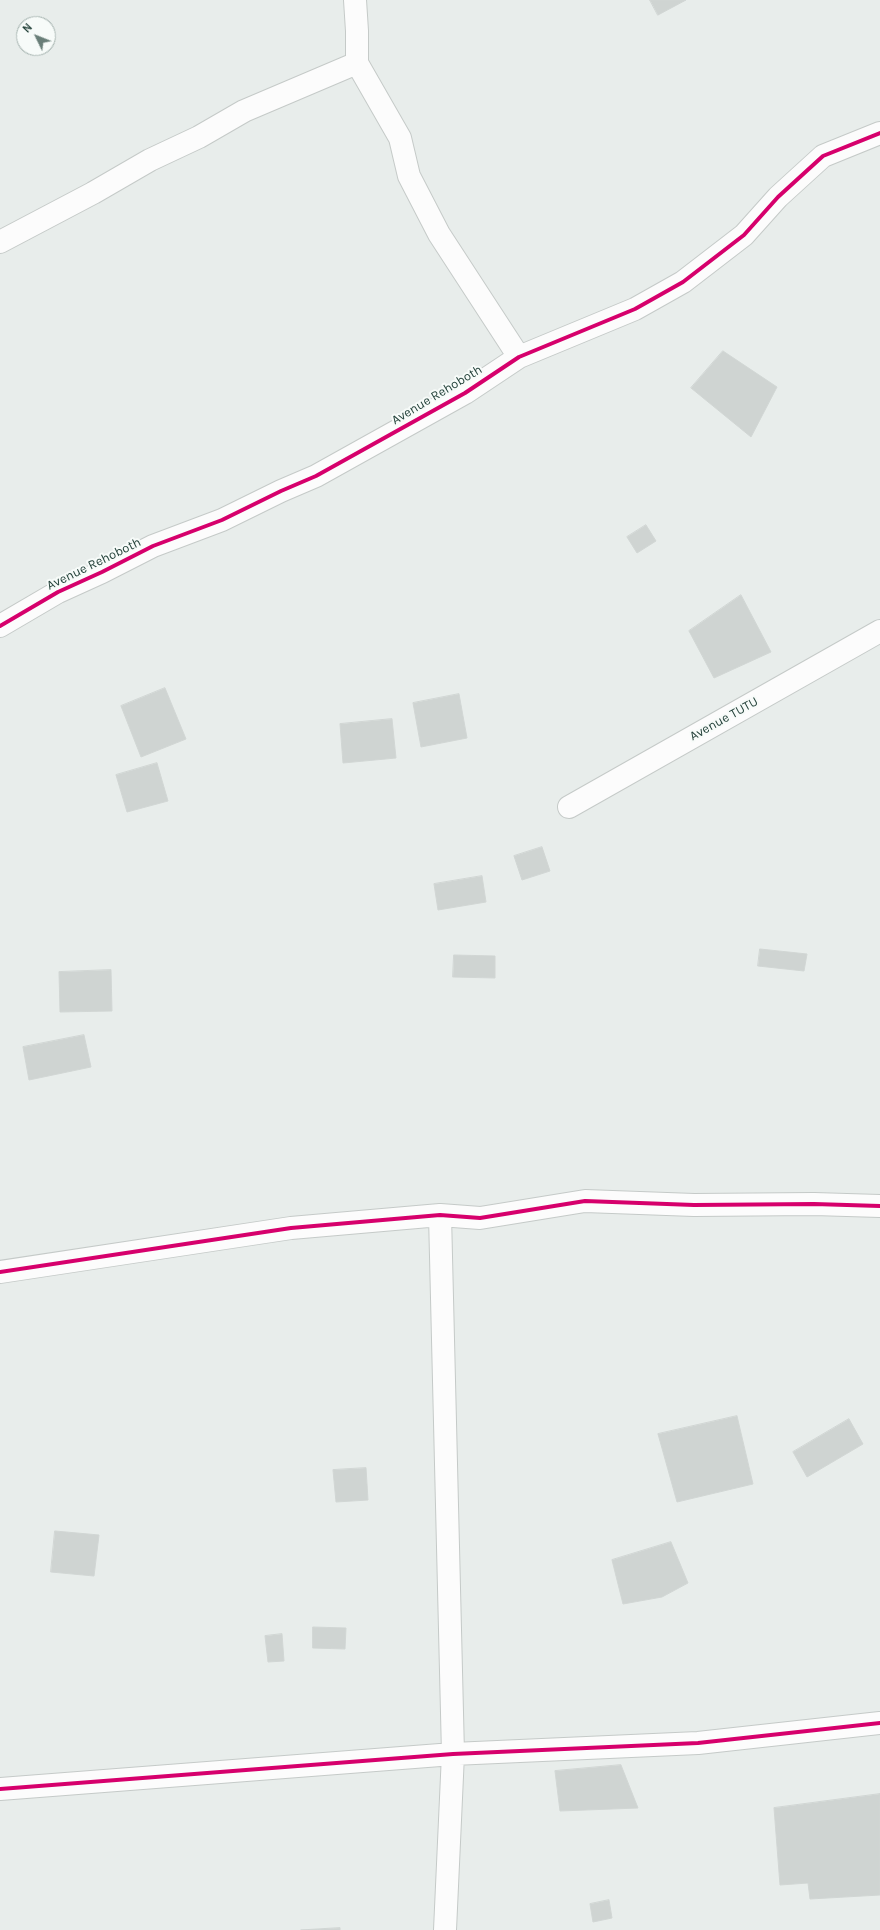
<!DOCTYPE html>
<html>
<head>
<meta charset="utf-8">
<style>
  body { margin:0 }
  #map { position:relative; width:880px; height:1930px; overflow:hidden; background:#e8edeb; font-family:Karla,sans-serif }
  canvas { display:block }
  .north { position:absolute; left:16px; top:16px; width:40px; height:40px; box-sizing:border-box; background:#f7fbf9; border:1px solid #a3b1ad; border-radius:50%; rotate:313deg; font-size:11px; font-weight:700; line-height:16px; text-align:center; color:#24423a }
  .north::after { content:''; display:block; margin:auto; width:14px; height:18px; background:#697e78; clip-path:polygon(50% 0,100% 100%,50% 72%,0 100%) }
</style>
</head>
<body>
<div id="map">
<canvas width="880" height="1930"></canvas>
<div class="north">N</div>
</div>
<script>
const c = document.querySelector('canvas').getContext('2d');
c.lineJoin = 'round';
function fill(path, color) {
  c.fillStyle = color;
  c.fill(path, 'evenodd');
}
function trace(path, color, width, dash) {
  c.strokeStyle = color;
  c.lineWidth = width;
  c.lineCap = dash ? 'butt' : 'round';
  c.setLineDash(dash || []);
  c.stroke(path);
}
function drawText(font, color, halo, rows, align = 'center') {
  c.font = font + ' Karla,sans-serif';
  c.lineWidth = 4;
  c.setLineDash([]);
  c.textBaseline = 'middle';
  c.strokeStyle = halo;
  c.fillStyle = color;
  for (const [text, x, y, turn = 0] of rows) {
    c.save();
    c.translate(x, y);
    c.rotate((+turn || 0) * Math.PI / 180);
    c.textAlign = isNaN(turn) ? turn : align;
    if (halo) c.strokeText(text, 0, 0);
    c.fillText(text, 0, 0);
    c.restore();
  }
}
const building = new Path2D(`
  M650 0H686L658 15Z
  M723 351 777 387 751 437 691 388Z
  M646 525 656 541 637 553 627 537Z
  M741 595 771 652 714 678 689 631Z
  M165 688 186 739 141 757 121 706Z
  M459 694 467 738 421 747 413 703Z
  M392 719 396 758 343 763 340 724Z
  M157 763 168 801 127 812 116 775Z
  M542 847 550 871 522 880 514 856Z
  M482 876 486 902 438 910 434 884Z
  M760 949 807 954 804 971 758 966Z
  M454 955 495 956V978L453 977Z
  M111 970 112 1011 60 1012 59 972Z
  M84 1035 91 1067 29 1080 23 1047Z
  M737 1416 753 1484 677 1502 658 1434Z
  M849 1419 863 1444 807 1477 793 1452Z
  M366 1468 368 1500 336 1502 333 1470Z
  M55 1531 99 1535 94 1576 51 1572Z
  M671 1542 688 1583 662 1597 623 1604 612 1560Z
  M313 1627 346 1628 345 1649 313 1648Z
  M282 1634 284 1661 268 1662 265 1636Z
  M621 1765 638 1808 560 1811 555 1771Z
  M880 1794V1895L810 1899 808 1883 780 1885 774 1808Z
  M609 1900 612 1918 593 1922 590 1904Z
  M340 1928V1930H301Z`);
fill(building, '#cfd4d2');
trace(building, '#d1d6d4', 1);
const minor = new Path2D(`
  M355 0 357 31V63L400 138 409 176 439 234 519 357
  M0 242 93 193 150 160 199 137 244 111 357 63
  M0 626 58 592 102 572 153 546 222 520 281 491 316 476 465 393 519 357 635 309 683 282 744 235 778 197 823 156 880 133
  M569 807 880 631
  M440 1215 453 1754 445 1930
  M0 1272 291 1228 440 1215 480 1218 585 1201 694 1205 814 1204 880 1206
  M0 1789 453 1754 698 1743 880 1723`);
trace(minor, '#c5cac8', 24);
trace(minor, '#fcfcfc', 22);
trace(new Path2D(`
  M0 626 58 592 102 572 153 546 222 520 281 491 316 476 465 393 519 357 635 309 683 282 744 235 778 197 823 156 880 133
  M0 1272 291 1228 440 1215 480 1218 585 1201 694 1205 814 1204 880 1206
  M0 1789 453 1754 698 1743 880 1723`), '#d6006c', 4);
drawText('13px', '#24423a', '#f7fbf9', [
  ["Avenue Rehoboth",437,395,-31],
  ["Avenue Rehoboth",94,564,-26],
  ["Avenue TUTU",724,719,-29]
]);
</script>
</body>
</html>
